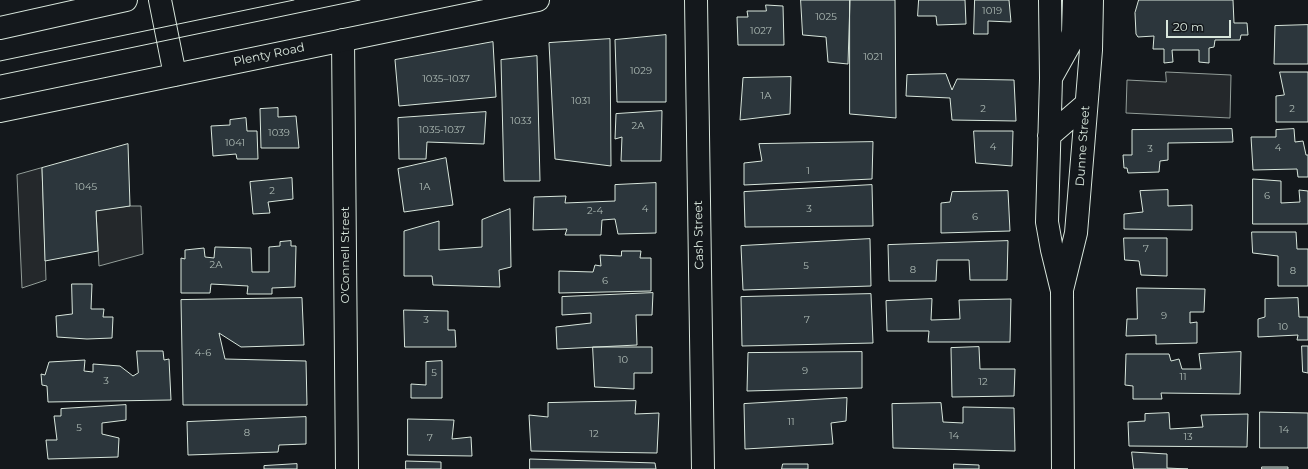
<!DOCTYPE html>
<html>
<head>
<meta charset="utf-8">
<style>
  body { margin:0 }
  #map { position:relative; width:1308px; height:469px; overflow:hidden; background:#14181c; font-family:Montserrat,sans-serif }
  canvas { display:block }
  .scale { position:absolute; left:1166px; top:20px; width:65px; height:18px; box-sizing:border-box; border:2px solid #d8e6dc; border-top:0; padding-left:5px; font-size:12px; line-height:14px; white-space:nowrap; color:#d8e6dc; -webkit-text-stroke:3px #14181c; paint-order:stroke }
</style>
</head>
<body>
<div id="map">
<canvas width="1308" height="469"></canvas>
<div class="scale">20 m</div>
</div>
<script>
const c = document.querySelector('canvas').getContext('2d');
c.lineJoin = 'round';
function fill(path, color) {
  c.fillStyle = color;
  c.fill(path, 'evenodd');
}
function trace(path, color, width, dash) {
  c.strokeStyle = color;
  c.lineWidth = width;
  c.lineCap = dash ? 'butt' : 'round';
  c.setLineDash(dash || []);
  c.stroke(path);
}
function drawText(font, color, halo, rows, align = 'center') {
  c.font = font + ' Montserrat,sans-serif';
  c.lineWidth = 3;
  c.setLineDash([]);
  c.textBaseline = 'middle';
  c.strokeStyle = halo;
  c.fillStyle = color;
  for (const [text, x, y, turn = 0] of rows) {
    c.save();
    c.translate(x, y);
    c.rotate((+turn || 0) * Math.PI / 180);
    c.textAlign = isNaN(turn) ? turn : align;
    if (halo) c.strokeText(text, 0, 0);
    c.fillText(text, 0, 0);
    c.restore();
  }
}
const parking = new Path2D(`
  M1166 72 1231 75 1230 118 1126 113 1127 80 1166 82Z
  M42 168 46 280 22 288 17 175Z
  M130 206H141L143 254 99 266 96 211Z`);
fill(parking, '#24282b');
trace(parking, '#939e99', 1);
const building = new Path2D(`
  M801 0H850L848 64 828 62 826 37 803 35Z
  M850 0H895L896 118 850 114Z
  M919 0H965L966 24 937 25 936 16H918Z
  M975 0H1009L1011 22 988 21V34H974Z
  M1139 0H1233L1234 23H1247L1248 35H1241L1240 40H1215L1214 47 1209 48V63L1199 62V50H1172L1173 62 1164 63V49H1153L1154 36 1138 37 1136 34 1135 13Z
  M766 5 783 6 784 45H738L737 17H748L747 11H766Z
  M1308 25V64H1274L1275 26Z
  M666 35V102H617L615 40Z
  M610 39 611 166 555 159 549 43Z
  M493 42 496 97 399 106 395 60Z
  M537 56 540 181H504L501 60Z
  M1280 72H1308V122H1276V96L1284 95Z
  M946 74 952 90 957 79 1014 80 1016 121 952 120 950 98 906 96 907 75Z
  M791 77 790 114 740 120 743 78Z
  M278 108V117L296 116 299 148H261L260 109Z
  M662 111 661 161H621L622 137 615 139 616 114Z
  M486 112 484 144 427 142 426 159H399L398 118Z
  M246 118 247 131H257L258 159H237L236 154 213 156 211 126 230 125V120Z
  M1232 129 1233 142 1168 143V160L1160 161 1159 172 1128 173 1127 168H1124L1123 155H1132V130Z
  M1294 129 1295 142 1303 141 1306 155H1308V177H1298L1297 169 1253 170 1251 137H1276V130Z
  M974 131H1013L1012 166 976 163Z
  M873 142 872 179 744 185V163L762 161 759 144Z
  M128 144 130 206 96 211 98 251 45 261 42 168Z
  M446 158 453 205 404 212 398 169Z
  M292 178 293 199 268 202 270 213 253 214 250 182Z
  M1253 179 1281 181V203L1300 202 1299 190 1308 191V224H1253Z
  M656 183V233L618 234 615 219 602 220 601 235H565L567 229 533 230 534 197 566 196 565 203 615 201V185Z
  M872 185 873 226 745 227 744 192Z
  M1168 190V206L1192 205V230L1124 229V214L1143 212 1140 191Z
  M1008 191 1010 231 941 233V203L950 202 952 192Z
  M510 209 511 267 499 270 500 287 433 285 432 276H404V231L439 221V250L482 247V220Z
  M1252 232H1296L1297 249H1308V286H1278V256L1253 253Z
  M1124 238H1167V276L1141 275 1139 261 1125 260Z
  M870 239 871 286 743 290 741 246Z
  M291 241V246H296L295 287 272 288V294H247L248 286 211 284 210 293H181V258L185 259V250L204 248 205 257 214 258 215 247 251 248 252 272H269V247L280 246V242Z
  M1008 241 1007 280H970L969 260H937L936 281H889L888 245Z
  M622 251H641L640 258H651V291L559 293V271L593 272 595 265 601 266 600 255 621 256Z
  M72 284H92L91 309H104L103 317H113L112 338 87 339 57 337 56 316 72 314Z
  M1137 288 1205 289 1204 312H1190V323L1197 322V343L1156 344V335L1126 336 1127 319H1137Z
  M653 293 652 315H636L637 345 557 349 556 327 591 323V313L562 315V297Z
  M871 294 873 343 742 346 741 297Z
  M302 298 304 345 241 347 219 333 225 359 306 361 307 405H183L181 300Z
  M1298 298 1299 317H1308V340H1297L1298 335 1258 337V319L1265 317V299Z
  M932 299 931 320 960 319 959 300 1011 299 1010 342H928L929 331H887L886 301Z
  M404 310 448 311V330H455L456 347H405Z
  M1302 346H1308V373L1303 372Z
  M593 347H652V373H634V389L595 387Z
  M979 347 980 369H1015L1014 396 952 397 951 348Z
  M137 351H163L164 360 169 359 171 400 48 402 47 386 42 385 41 374 45 375 49 362 85 360 84 371 93 372V364L120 366 133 376 138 373Z
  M862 352V388L747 391 748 353Z
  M1241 352 1240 394 1161 393 1162 399H1133V386L1125 385 1126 354H1169L1171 361 1179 359 1182 369H1201L1199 354Z
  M442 361V398H411V384L426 385V362Z
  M847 398 846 421 831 423 833 444 745 449 744 404Z
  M636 401 635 414 659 413 657 453 531 451 529 415 548 417V403Z
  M941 403 943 422 963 423V407L1014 408 1015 451 893 448 892 404Z
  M126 405V420L102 423V434L119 438 118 457 48 459 46 440H57L54 416H61V409Z
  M1260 412 1308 413V448H1260Z
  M1169 413 1170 429 1203 427 1201 415 1248 414 1247 447 1129 446 1128 422 1145 421V414Z
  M306 417V444L279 445 278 452 188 455 187 422Z
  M408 419 454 420 452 439 471 437 472 456 408 455Z
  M1132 452 1167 454V468L1188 469H1134Z
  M530 459 655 463 656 469H530Z
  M406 461 441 462V469H406Z
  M297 464V469H264V466Z
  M783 464H808V469H782Z
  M954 464 979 465V469H954Z
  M1262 467H1288V469H1262Z`);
fill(building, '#2c363c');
trace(building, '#d8e6dc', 1);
const minor = new Path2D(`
  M696 0 703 469
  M343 40 347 469`);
const major = new Path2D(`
  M1050 0 1051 78 1047 222 1052 250 1062 291 1063 469
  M1051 78 1070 44 1073 32 1074 0
  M1049 136 1086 104
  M1062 290 1076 233 1091 50 1092 0`);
const highway = new Path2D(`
  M160 0 175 75
  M0 28 126 0
  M0 111 538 0`);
trace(minor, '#d8e6dc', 24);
trace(major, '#d8e6dc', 24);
trace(highway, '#d8e6dc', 24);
trace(minor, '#14181c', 22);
trace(major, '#14181c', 22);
trace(highway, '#14181c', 22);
trace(new Path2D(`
  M0 61 294 0
  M0 75 360 0`), '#d8e6dc', 1);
drawText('10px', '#adbab4', null, [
  ["1019",992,11],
  ["1025",826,17],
  ["1027",761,31],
  ["1021",873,57],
  ["1029",641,71],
  ["1035–1037",446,79],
  ["1A",766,96],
  ["1031",581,101],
  ["2",983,109],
  ["2",1292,109],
  ["1033",521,121],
  ["2A",638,126],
  ["1035-1037",442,130],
  ["1039",279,133],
  ["1041",235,143],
  ["4",993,147],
  ["4",1278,148],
  ["3",1150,149],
  ["1",808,171],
  ["1045",86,187],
  ["1A",425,187],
  ["2",272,191],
  ["6",1267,196],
  ["4",645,209],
  ["3",809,209],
  ["2-4",595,211],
  ["6",975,217],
  ["7",1146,249],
  ["2A",216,265],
  ["5",806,266],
  ["8",913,270],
  ["8",1293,271],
  ["6",605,281],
  ["9",1164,316],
  ["3",426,320],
  ["7",807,320],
  ["10",1283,327],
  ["4-6",203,353],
  ["10",623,360],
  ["9",805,371],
  ["5",434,373],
  ["11",1183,377],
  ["3",106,381],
  ["12",983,382],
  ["11",791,422],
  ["5",79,428],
  ["14",1284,430],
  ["8",247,433],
  ["12",594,434],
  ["14",954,436],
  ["13",1188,437],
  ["7",430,438]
]);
drawText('12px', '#d8e6dc', '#14181c', [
  ["Plenty Road",269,55,-12],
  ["Dunne Street",1083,146,-86],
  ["Cash Street",699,235,-91],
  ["O'Connell Street",345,255,-90]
]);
</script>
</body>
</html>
